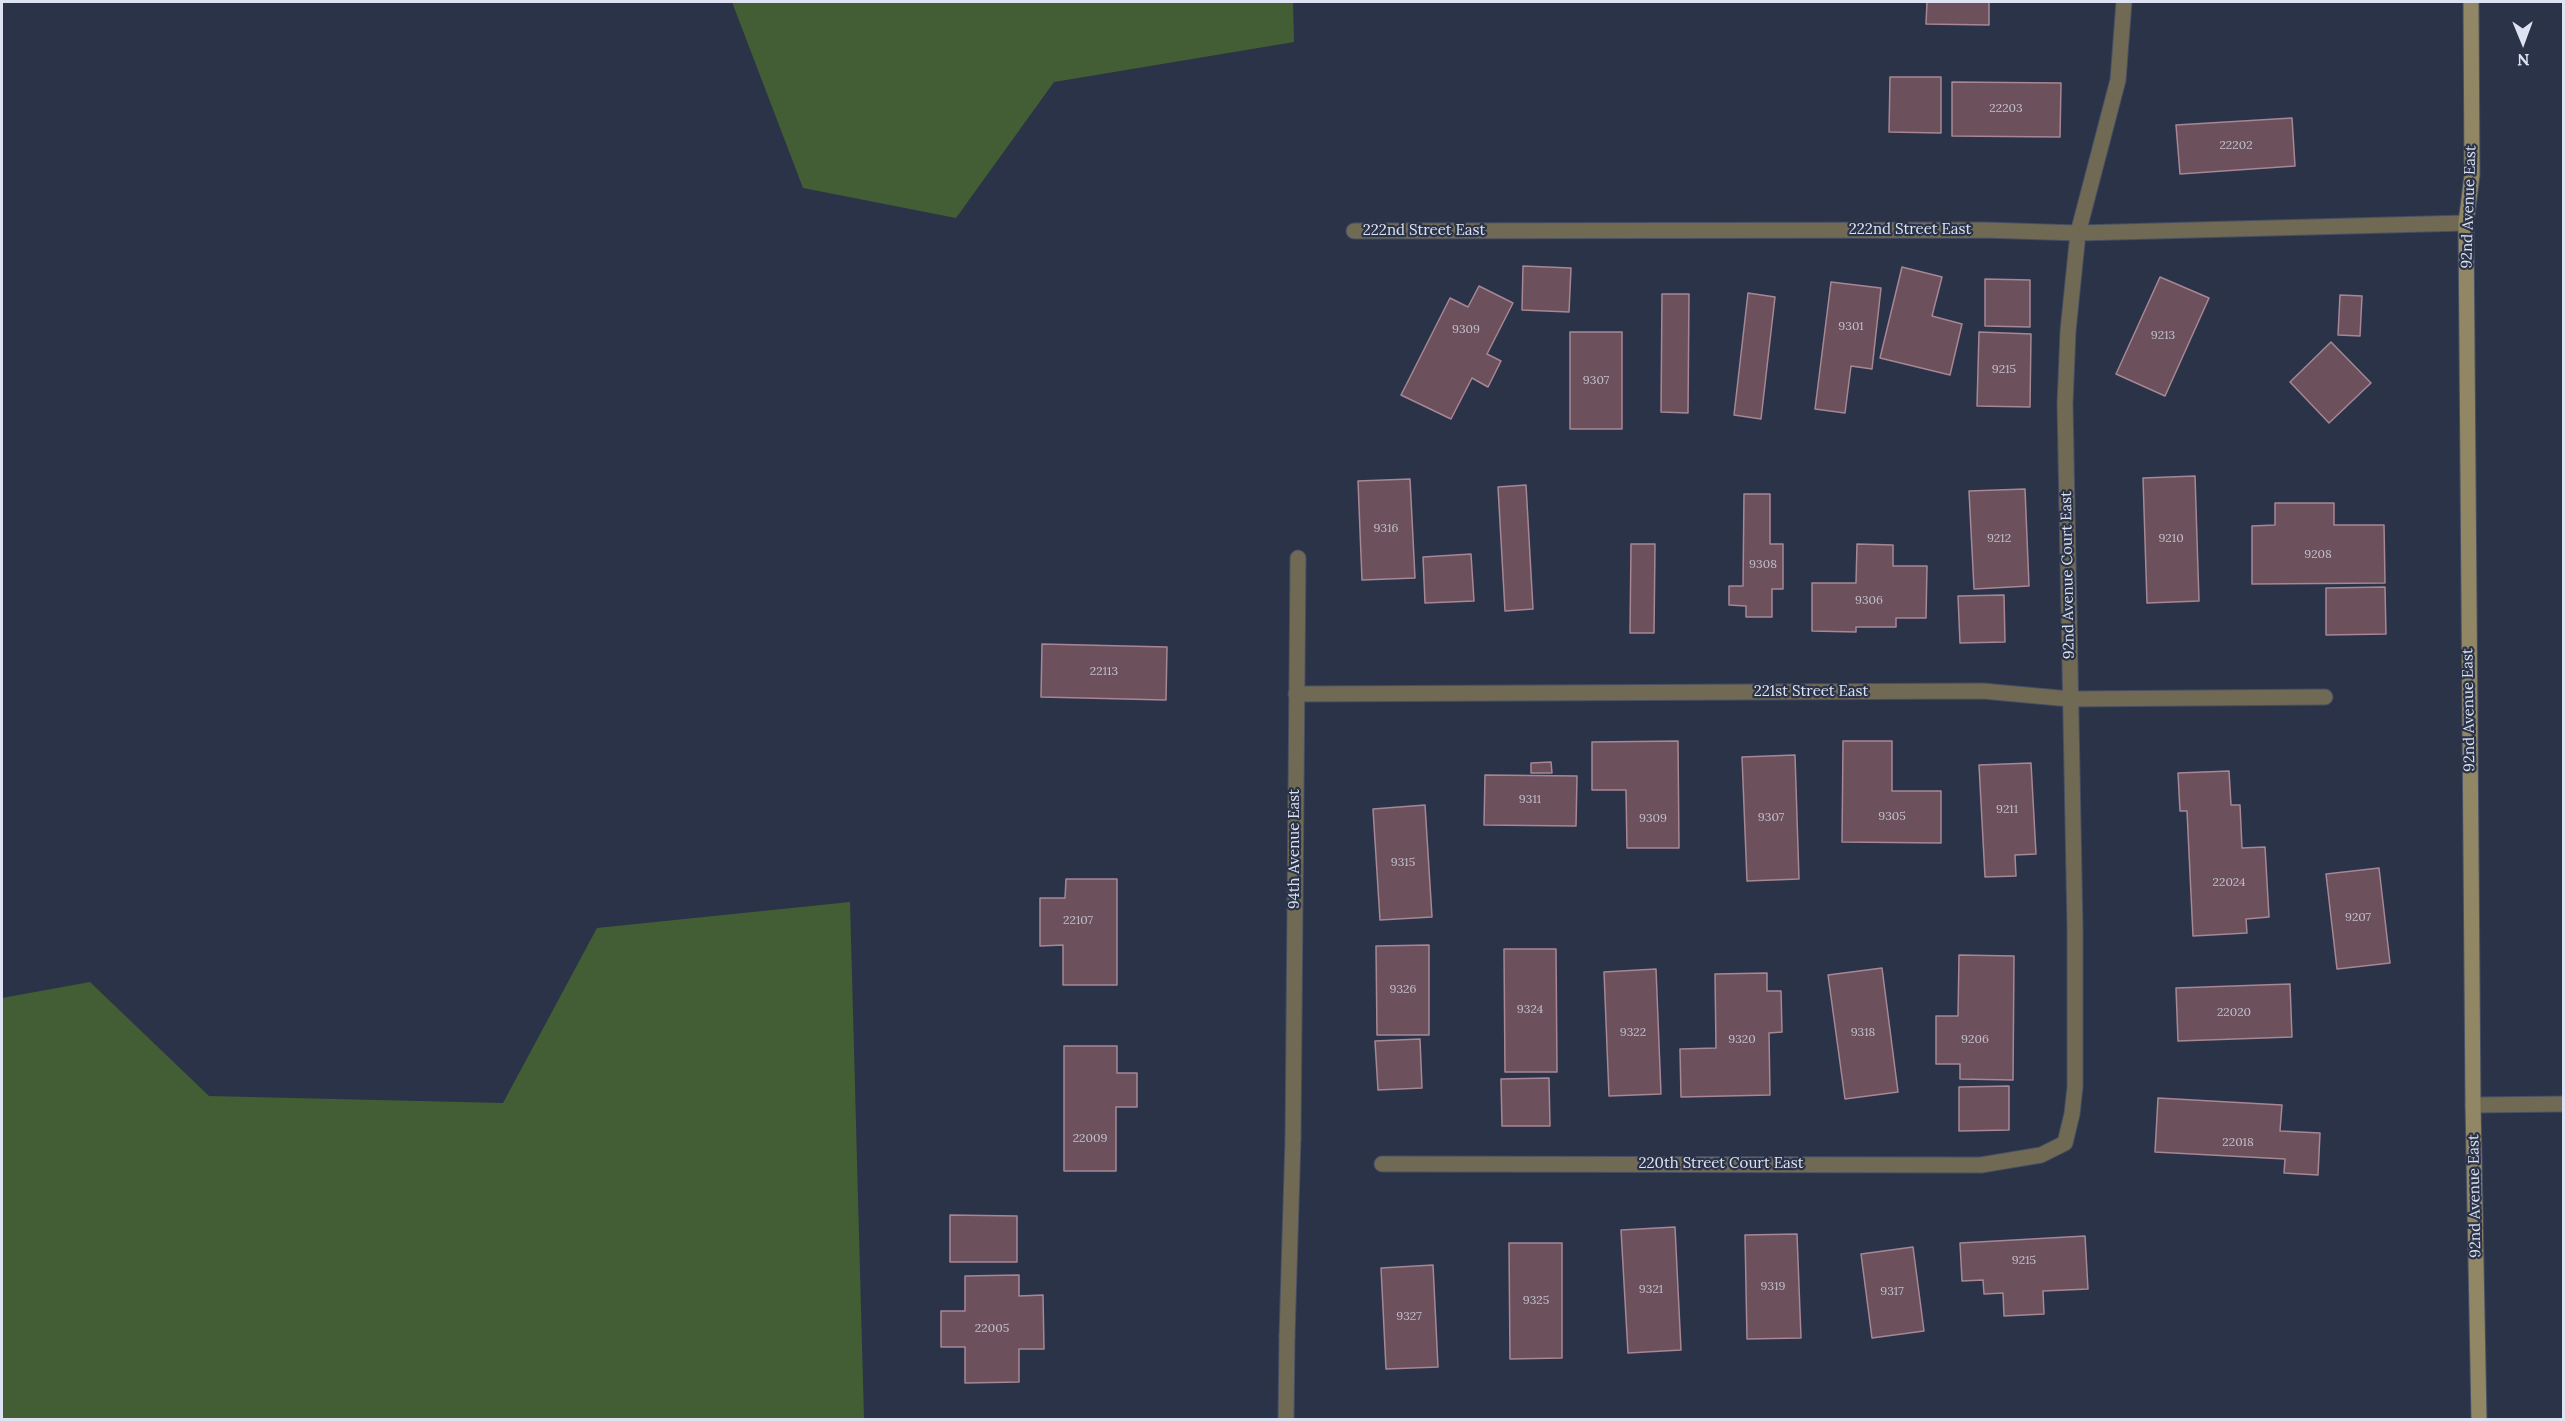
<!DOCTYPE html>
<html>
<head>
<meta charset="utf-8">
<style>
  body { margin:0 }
  #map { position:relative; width:2565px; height:1421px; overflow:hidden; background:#2b3349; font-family:Lora,serif }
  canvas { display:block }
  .frame { position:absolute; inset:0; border:3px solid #dde3f2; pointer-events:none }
  .north { position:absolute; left:2493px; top:12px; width:60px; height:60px; -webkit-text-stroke:4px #2b3349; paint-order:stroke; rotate:179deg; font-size:16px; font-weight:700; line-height:24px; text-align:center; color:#dde3f2 }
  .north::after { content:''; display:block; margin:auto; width:21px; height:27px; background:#dde3f2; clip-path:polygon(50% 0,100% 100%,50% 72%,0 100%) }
</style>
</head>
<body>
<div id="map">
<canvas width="2565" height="1421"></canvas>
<div class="frame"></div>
<div class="north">N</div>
</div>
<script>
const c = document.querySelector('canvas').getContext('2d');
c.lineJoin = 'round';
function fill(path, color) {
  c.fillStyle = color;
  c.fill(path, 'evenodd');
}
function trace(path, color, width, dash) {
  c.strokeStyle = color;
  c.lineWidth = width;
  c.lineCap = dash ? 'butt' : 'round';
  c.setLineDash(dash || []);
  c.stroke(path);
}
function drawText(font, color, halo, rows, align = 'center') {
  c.font = font + ' Lora,serif';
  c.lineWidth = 4.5;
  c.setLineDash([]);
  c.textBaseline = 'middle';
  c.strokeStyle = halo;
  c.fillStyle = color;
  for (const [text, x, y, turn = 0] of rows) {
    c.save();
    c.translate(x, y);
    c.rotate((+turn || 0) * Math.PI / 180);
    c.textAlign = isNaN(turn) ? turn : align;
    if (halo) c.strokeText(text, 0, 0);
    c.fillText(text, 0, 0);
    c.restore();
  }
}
fill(new Path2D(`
  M732 2H1293L1294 42 1054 82 956 218 803 188Z
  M850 902 864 1419H2V998L90 982 209 1096 503 1103 597 928Z`), '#435e34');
const building = new Path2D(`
  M1927 2H1989V25L1926 24Z
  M1890 77H1941V133L1889 132Z
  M1952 82 2061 83 2060 137 1952 136Z
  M2292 118 2295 166 2180 174 2176 125Z
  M1523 266 1571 268 1569 312 1522 310Z
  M1902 267 1942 277 1932 316 1962 324 1950 375 1880 358Z
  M2160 277 2209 298 2165 396 2116 374Z
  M1985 279 2030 280V327L1985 326Z
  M1831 282 1881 288 1872 369 1851 366 1845 413 1815 409Z
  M1479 286 1513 303 1487 354 1501 361 1488 387 1472 378 1451 419 1401 395 1450 298 1468 307Z
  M1748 293 1775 297 1761 419 1734 415Z
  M1662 294H1689L1688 413 1661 412Z
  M2340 295 2362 296 2360 336 2338 335Z
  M1570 332H1622V429H1570Z
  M1979 332 2031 334 2030 407 1977 406Z
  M2331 342 2371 383 2329 423 2290 382Z
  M2195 476 2199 601 2147 603 2143 478Z
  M1410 479 1415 578 1362 580 1358 481Z
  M1526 485 1533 609 1505 611 1498 487Z
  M2025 489 2029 586 1974 589 1969 491Z
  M1744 494H1770V544H1783V589H1772V617H1746V606L1729 605V586H1743Z
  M2275 503H2334V525H2384L2385 583 2252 584V526L2275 525Z
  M1631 544H1655L1654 633H1630Z
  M1857 544 1893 545V566H1927L1926 618H1896V627H1856V632L1812 631V583H1856Z
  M1471 554 1474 601 1425 603 1423 557Z
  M2385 587 2386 634 2326 635V588Z
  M2004 595 2005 642 1960 643 1958 596Z
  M1042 644 1167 647 1166 700 1041 697Z
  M1678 741 1679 848H1627L1626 790H1592V742Z
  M1843 741H1892V791H1941V843L1842 842Z
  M1795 755 1799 879 1747 881 1742 757Z
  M1551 762 1552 773H1531V763Z
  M2031 763 2036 854 2015 855 2016 876 1985 877 1979 765Z
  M2229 771 2231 805H2240L2242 848 2265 847 2269 917 2246 919 2247 933 2193 936 2187 811H2180L2178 773Z
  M1485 775 1577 776 1576 826 1484 825Z
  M1425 805 1432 917 1380 920 1373 809Z
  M2379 868 2390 963 2337 969 2326 874Z
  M1066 879H1117V985H1063V945L1040 946V898H1065Z
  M1429 945V1035H1377L1376 946Z
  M1504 949H1556L1557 1072H1505Z
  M1959 955 2014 956 2013 1080 1960 1079V1064H1936V1016H1958Z
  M1882 968 1898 1092 1845 1099 1828 975Z
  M1656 969 1661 1094 1609 1096 1604 972Z
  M1767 973V991H1781L1782 1032 1769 1033 1770 1095 1681 1097 1680 1049 1716 1048 1715 974Z
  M2290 984 2292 1037 2178 1041 2176 988Z
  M1420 1039 1422 1088 1378 1090 1375 1041Z
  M1064 1046H1117V1073H1137V1107H1116V1171H1064Z
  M1549 1078 1550 1126H1502L1501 1079Z
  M2009 1086V1130L1959 1131V1087Z
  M2158 1098 2282 1105 2280 1131 2320 1133 2318 1175 2284 1173 2285 1159 2155 1152Z
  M950 1215 1017 1216V1262H950Z
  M1675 1227 1681 1350 1628 1353 1621 1230Z
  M1797 1234 1801 1338 1747 1339 1745 1235Z
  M2085 1236 2088 1289 2043 1291 2044 1314 2004 1316 2003 1293 1984 1294 1983 1280 1962 1281 1960 1243Z
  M1509 1243H1562V1358L1510 1359Z
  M1913 1247 1924 1331 1872 1338 1861 1254Z
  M1433 1265 1438 1367 1386 1369 1381 1268Z
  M1019 1275V1296L1043 1295 1044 1349H1019V1382L965 1383V1347H941V1311H965V1276Z`);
fill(building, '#6c505c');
trace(building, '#a78795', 1.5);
const lane = new Path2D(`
  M1287 1336 1293 1139`);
const street = new Path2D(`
  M1354 231 1984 230 2078 233 2466 223
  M1296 694 1983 691 2070 699 2325 697
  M2473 1105 2564 1104
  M1293 1139 1298 558
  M1382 1164 1981 1165 2041 1155 2065 1143 2072 1114 2075 1087V928L2065 404 2068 331 2078 233 2118 80 2124 2
  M1286 1420 1287 1336`);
const secondary = new Path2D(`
  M2471 2 2472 175 2466 223 2473 1105 2479 1420`);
trace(lane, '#474f64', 17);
trace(street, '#474f64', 17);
trace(secondary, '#474f64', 17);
trace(lane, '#706a54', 15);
trace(street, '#706a54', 15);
trace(secondary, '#928764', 15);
drawText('12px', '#c1becc', null, [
  ["22203",2006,109],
  ["22202",2236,146],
  ["9301",1851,327],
  ["9309",1466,330],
  ["9213",2163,336],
  ["9215",2004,370],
  ["9307",1596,381],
  ["9316",1386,529],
  ["9212",1999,539],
  ["9210",2171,539],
  ["9208",2318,555],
  ["9308",1763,565],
  ["9306",1869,601],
  ["22113",1104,672],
  ["9311",1530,800],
  ["9211",2007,810],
  ["9305",1892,817],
  ["9307",1771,818],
  ["9309",1653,819],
  ["9315",1403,863],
  ["22024",2229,883],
  ["9207",2358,918],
  ["22107",1078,921],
  ["9326",1403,990],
  ["9324",1530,1010],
  ["22020",2234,1013],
  ["9322",1633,1033],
  ["9318",1863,1033],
  ["9320",1742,1040],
  ["9206",1975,1040],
  ["22009",1090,1139],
  ["22018",2238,1143],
  ["9215",2024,1261],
  ["9319",1773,1287],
  ["9321",1651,1290],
  ["9317",1892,1292],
  ["9325",1536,1301],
  ["9327",1409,1317],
  ["22005",992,1329]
]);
drawText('15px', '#dde3f2', '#2b3349', [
  ["92nd Avenue East",2469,207,-88],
  ["222nd Street East",1910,230],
  ["222nd Street East",1424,231],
  ["92nd Avenue Court East",2068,575,-91],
  ["221st Street East",1811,692],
  ["92nd Avenue East",2469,710,-91],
  ["94th Avenue East",1295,849,-90],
  ["220th Street Court East",1721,1164],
  ["92nd Avenue East",2475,1196,-91]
]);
</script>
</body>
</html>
